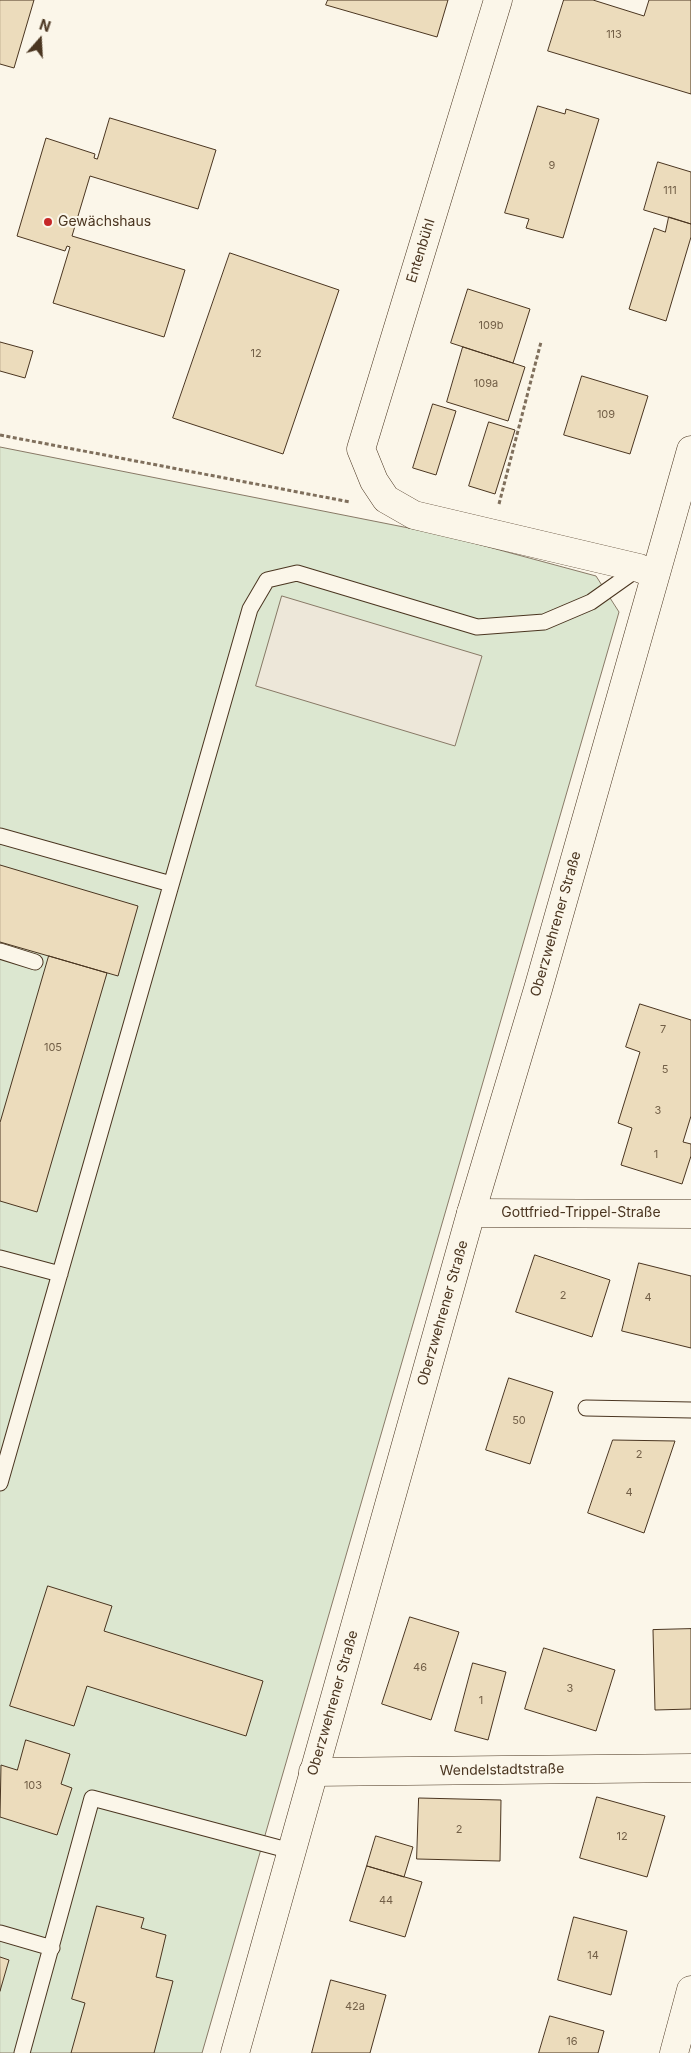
<!DOCTYPE html>
<html>
<head>
<meta charset="utf-8">
<style>
  body { margin:0 }
  #map { position:relative; width:691px; height:2053px; overflow:hidden; background:#fbf6e9; font-family:Inter,sans-serif }
  canvas { display:block }
  .north { position:absolute; left:15px; top:15px; width:50px; height:50px; -webkit-text-stroke:4px #fbf6e9; paint-order:stroke; rotate:19deg; font-size:14px; font-weight:700; line-height:20px; text-align:center; color:#4a3520 }
  .north::after { content:''; display:block; margin:auto; width:18px; height:22px; background:#4a3520; clip-path:polygon(50% 0,100% 100%,50% 72%,0 100%) }
</style>
</head>
<body>
<div id="map">
<canvas width="691" height="2053"></canvas>
<div class="north">N</div>
</div>
<script>
const c = document.querySelector('canvas').getContext('2d');
c.lineJoin = 'round';
function fill(path, color) {
  c.fillStyle = color;
  c.fill(path, 'evenodd');
}
function trace(path, color, width, dash) {
  c.strokeStyle = color;
  c.lineWidth = width;
  c.lineCap = dash ? 'butt' : 'round';
  c.setLineDash(dash || []);
  c.stroke(path);
}
function drawText(font, color, halo, rows, align = 'center') {
  c.font = font + ' Inter,sans-serif';
  c.lineWidth = 4;
  c.setLineDash([]);
  c.textBaseline = 'middle';
  c.strokeStyle = halo;
  c.fillStyle = color;
  for (const [text, x, y, turn = 0] of rows) {
    c.save();
    c.translate(x, y);
    c.rotate((+turn || 0) * Math.PI / 180);
    c.textAlign = isNaN(turn) ? turn : align;
    if (halo) c.strokeText(text, 0, 0);
    c.fillText(text, 0, 0);
    c.restore();
  }
}
const green = new Path2D(`
  M0 447 444 535 596 576 619 612 202 2053H0Z`);
fill(green, '#dce7d0');
trace(green, '#887966', 1);
const parking = new Path2D(`
  M282 596 482 656 455 746 256 686Z`);
fill(parking, '#ede7d9');
trace(parking, '#887966', 1);
const building = new Path2D(`
  M0 0H34L14 68 0 64Z
  M328 0H448L437 37 326 5Z
  M564 0H593L644 16 649 0H691V94L548 51Z
  M538 106 565 114 566 109 599 119 563 238 526 228 529 219 505 213Z
  M110 118 216 150 198 209 90 176 72 236 185 270 164 337 53 303 70 247 67 246 65 251 17 236 46 138 95 154 94 158 97 159Z
  M658 162 691 172V224L644 210Z
  M669 217 691 224V237L666 321 629 309 654 228 665 232Z
  M230 253 339 290 283 454 173 418Z
  M468 289 530 309 513 363 451 343Z
  M0 342 33 351 25 378 0 371Z
  M463 347 525 367 508 421 447 402Z
  M582 376 648 396 630 454 564 435Z
  M433 404 456 411 436 475 413 468Z
  M489 422 515 430 495 494 469 486Z
  M0 865 138 906 118 976 0 942Z
  M49 956 107 973 37 1212 0 1201V1123Z
  M640 1004 691 1020V1116L683 1142 691 1144V1156L682 1184 621 1165 632 1128 618 1123 640 1052 626 1047Z
  M535 1255 610 1280 592 1337 516 1312Z
  M639 1263 691 1276V1348L622 1331Z
  M509 1378 553 1392 530 1464 486 1450Z
  M613 1440 675 1441 644 1533 588 1513Z
  M48 1586 112 1606 104 1631 263 1681 246 1736 87 1686 74 1726 10 1706Z
  M410 1617 459 1632 431 1720 382 1704Z
  M691 1629V1709L655 1710 653 1630Z
  M544 1648 615 1670 596 1731 525 1709Z
  M473 1663 506 1672 488 1740 455 1731Z
  M26 1740 70 1754 61 1784 72 1788 57 1835 0 1817 1 1765 17 1770Z
  M597 1797 665 1816 647 1877 580 1858Z
  M419 1798 501 1800 500 1861 417 1859Z
  M376 1836 413 1847 404 1877 367 1866Z
  M367 1866 422 1882 405 1937 350 1921Z
  M97 1906 144 1918 141 1928 166 1935 156 1977 173 1981 154 2053H71L85 2003 72 1999Z
  M574 1917 627 1931 611 1995 558 1980Z
  M0 1957 9 1960 0 1991Z
  M331 1980 386 1995 370 2053H312Z
  M550 2016 604 2031 598 2053H539Z`);
fill(building, '#ecdcbc');
trace(building, '#4a3520', 1);
const lane = new Path2D(`
  M0 836 171 884
  M0 951 35 962
  M0 1258 60 1274
  M586 1408 691 1410
  M0 1483 250 609 267 580 297 573 477 627 544 622 591 602 639 568
  M0 1933 52 1948
  M22 2053 92 1798 291 1851`);
const street = new Path2D(`
  M498 0 361 449 374 481 386 499 414 515 639 568 654 574
  M471 1213 691 1214
  M313 1772 691 1768
  M674 2053 691 1990`);
const secondary = new Path2D(`
  M235 2053 471 1213 538 989 691 450`);
trace(lane, '#4a3520', 17);
trace(street, '#4a3520', 29);
trace(secondary, '#4a3520', 29);
trace(new Path2D(`
  M0 435 350 502
  M499 504 541 342`), '#7f6f5c', 3, [4, 2.5]);
trace(lane, '#fbf6e9', 15);
trace(street, '#fbf6e9', 28);
trace(secondary, '#fbf6e9', 28);
for (const [x, y, r, color] of [
  [48,222,5,"#c62828"]
]) {
  const dot = new Path2D();
  dot.arc(x, y, r, 0, 2 * Math.PI);
  c.fillStyle = color;
  c.fill(dot);
  trace(dot, '#fbf6e9', 2);
}
drawText('11px', '#725f47', null, [
  ["113",614,35],
  ["9",552,166],
  ["111",670,191],
  ["109b",491,326],
  ["12",256,354],
  ["109a",486,384],
  ["109",606,415],
  ["7",663,1030],
  ["105",53,1048],
  ["5",665,1070],
  ["3",658,1111],
  ["1",656,1155],
  ["2",563,1296],
  ["4",648,1298],
  ["50",519,1421],
  ["2",639,1455],
  ["4",629,1493],
  ["46",420,1668],
  ["3",570,1689],
  ["1",481,1701],
  ["103",33,1786],
  ["2",459,1830],
  ["12",622,1837],
  ["44",386,1901],
  ["14",593,1956],
  ["42a",355,2007],
  ["16",572,2042]
]);
drawText('14px', '#4a3520', '#fbf6e9', [
  ["Gewächshaus",58,222]
], 'left');
drawText('14px', '#4a3520', '#fbf6e9', [
  ["Entenbühl",421,251,-73],
  ["Oberzwehrener Straße",556,924,-74],
  ["Gottfried-Trippel-Straße",581,1213],
  ["Oberzwehrener Straße",443,1313,-74],
  ["Oberzwehrener Straße",333,1703,-74],
  ["Wendelstadtstraße",502,1770,-1]
]);
</script>
</body>
</html>
